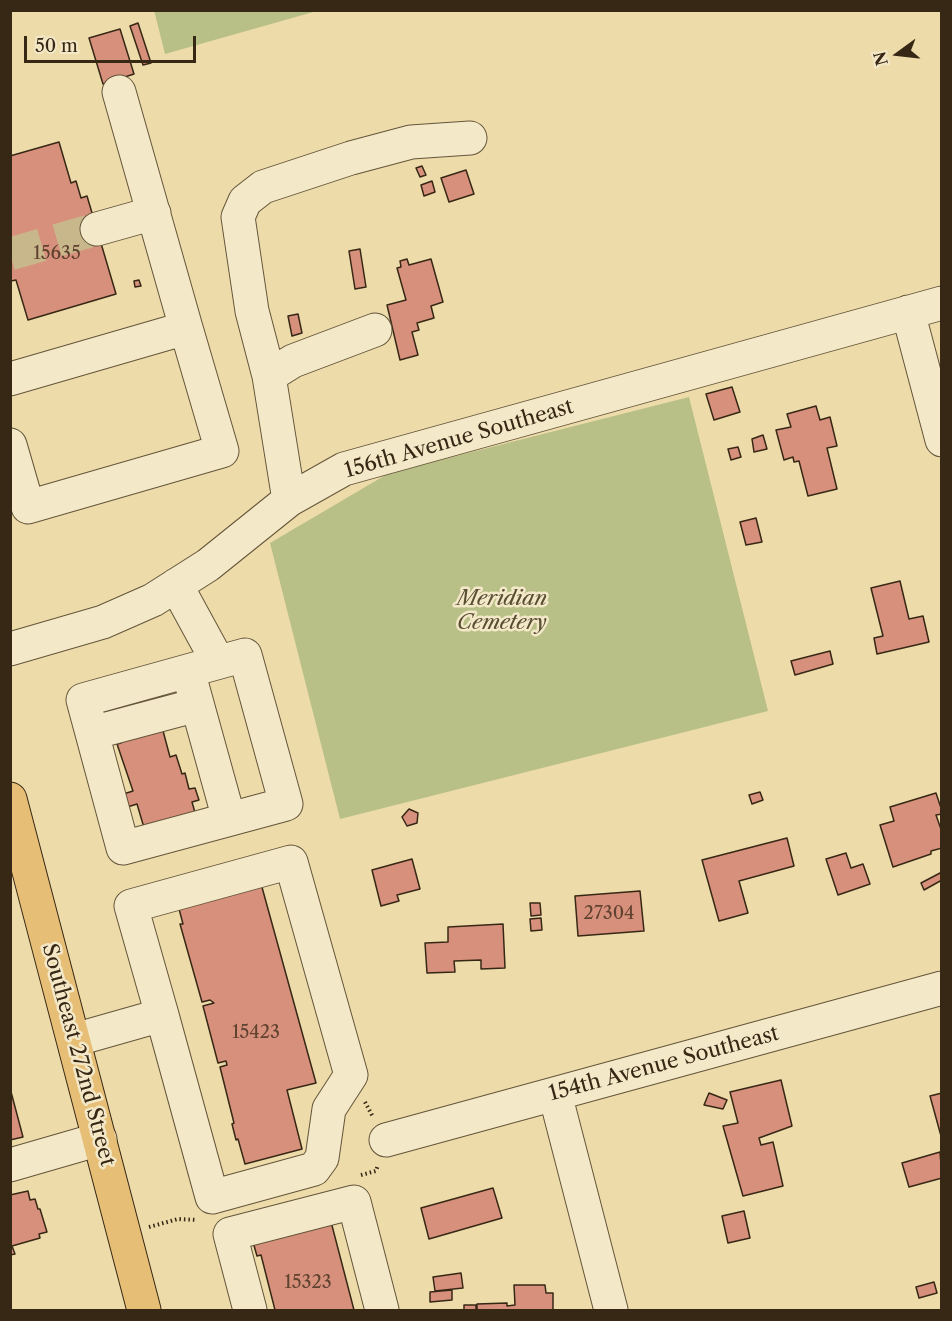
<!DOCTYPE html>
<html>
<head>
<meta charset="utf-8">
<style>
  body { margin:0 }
  #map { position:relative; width:952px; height:1321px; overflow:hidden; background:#eddbaa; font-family:"Libre Caslon Text",serif }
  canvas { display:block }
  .frame { position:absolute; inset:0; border:12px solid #372815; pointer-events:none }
  .north { position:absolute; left:868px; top:24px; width:60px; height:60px; -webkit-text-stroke:4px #f3e8c8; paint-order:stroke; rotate:255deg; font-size:16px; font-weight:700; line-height:24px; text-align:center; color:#372815 }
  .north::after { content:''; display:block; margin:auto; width:21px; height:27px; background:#372815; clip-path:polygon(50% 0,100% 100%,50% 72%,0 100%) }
  .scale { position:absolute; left:24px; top:36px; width:172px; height:27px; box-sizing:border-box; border:3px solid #372815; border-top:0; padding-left:8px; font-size:18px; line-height:21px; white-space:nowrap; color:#372815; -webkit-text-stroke:4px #f3e8c8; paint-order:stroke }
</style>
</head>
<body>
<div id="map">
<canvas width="952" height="1321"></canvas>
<div class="frame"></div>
<div class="north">N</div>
<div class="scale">50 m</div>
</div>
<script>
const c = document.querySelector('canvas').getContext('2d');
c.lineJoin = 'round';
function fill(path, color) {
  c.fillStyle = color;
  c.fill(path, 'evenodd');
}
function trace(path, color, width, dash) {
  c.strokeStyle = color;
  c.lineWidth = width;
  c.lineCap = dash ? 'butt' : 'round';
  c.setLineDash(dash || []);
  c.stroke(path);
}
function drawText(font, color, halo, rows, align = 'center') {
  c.font = font + ' "Libre Caslon Text",serif';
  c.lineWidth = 5;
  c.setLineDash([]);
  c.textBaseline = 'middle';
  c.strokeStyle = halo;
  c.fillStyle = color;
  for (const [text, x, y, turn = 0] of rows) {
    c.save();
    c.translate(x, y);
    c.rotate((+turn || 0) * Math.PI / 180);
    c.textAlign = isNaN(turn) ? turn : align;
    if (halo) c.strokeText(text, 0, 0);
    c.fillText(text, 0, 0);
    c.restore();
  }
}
fill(new Path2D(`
  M154 10H317V11L165 54Z
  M689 397 768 711 340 819 270 543 389 473Z`), '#b9c087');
const building = new Path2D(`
  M138 23 151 63 143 65 130 26Z
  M120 29 134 74 103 84 89 38Z
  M59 142 71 183 76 181 81 198 87 196 116 294 28 320 16 280 11 281 10 278V156Z
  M422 166 426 175 420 177 416 168Z
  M466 170 474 194 449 202 441 178Z
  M432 181 435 192 424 196 421 185Z
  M360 249 366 287 355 289 349 251Z
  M407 259 409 265 431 259 443 302 431 306 434 318 417 323 419 330 412 332 418 355 400 360 387 305 406 300 397 268 401 267 400 261Z
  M139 280 141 286 135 287 134 281Z
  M298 314 302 333 292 336 288 316Z
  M732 387 740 412 714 420 706 394Z
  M816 406 820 420 830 417 837 446 827 448 837 489 808 496 799 461 794 462 793 457 784 460 776 430 791 427 787 414Z
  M763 435 767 449 754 452 752 439Z
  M738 447 741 457 731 460 728 449Z
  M756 518 762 542 746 545 740 522Z
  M900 581 909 619 923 616 929 642 877 654 874 638 883 636 871 588Z
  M830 651 833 664 795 675 791 661Z
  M162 727 170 757 176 755 182 774 185 773 189 789 195 788 199 800 192 802 196 816 145 831 137 804 121 809 117 796 133 791 117 744 121 743 120 739Z
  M760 792 763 800 752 804 749 795Z
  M936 793 942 811V814L936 815 942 832V848L931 851V854L893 867 880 825 894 821 890 807Z
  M409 809 418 813 417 823 407 826 402 817Z
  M787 838 794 866 739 881 748 913 719 921 702 860Z
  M846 853 851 868 863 864 870 884 838 895 826 859Z
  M412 859 420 889 397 895 399 901 381 906 372 870Z
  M942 872V880L924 890 921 883Z
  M260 880 316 1083 287 1090 302 1149 245 1164 238 1139 236 1140 232 1124 234 1123 220 1067 227 1065 226 1061 218 1063 203 1006 214 1003 210 1000 202 1002 180 924H183L178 905Z
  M640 891 644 931 578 936 575 896Z
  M530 903H540L541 915 531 916Z
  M541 918 542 930 531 931 530 919Z
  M503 924 505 968 481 969V960L454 961 455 972 427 973 425 943 448 942V927Z
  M781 1080 792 1126 759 1138 761 1145 773 1142 783 1186 743 1196 723 1126 738 1123 730 1092Z
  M10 1088 23 1137 10 1140Z
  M709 1093 727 1100 723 1109 704 1105Z
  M942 1093V1136H941L930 1096Z
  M940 1152 942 1178 909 1187 902 1163Z
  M493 1188 502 1218 429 1239 421 1208Z
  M28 1191 30 1200 35 1199 38 1209H40L47 1232 39 1234 40 1238 12 1246 15 1254 10 1255V1195Z
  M744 1211 750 1238 728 1243 722 1216Z
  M329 1214 354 1310H275L261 1255 257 1256 251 1235Z
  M461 1273 463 1288 435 1291 433 1277Z
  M934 1282 937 1293 919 1298 916 1287Z
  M514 1285H545L546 1293H553V1310H477V1304L507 1303V1306L515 1305Z
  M452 1290V1300L430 1302V1292Z
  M464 1305H476V1310H464Z`);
fill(building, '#d7907c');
trace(building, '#372815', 1.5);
trace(new Path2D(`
  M10 254 97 229`), '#c9b78c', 33, [33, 16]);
const minor = new Path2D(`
  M97 229 154 213
  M908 312 942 440
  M269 376 252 311 238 217 245 201 263 187 351 158 411 142 470 138
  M10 379 186 328 119 92
  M10 445 28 507 222 451 186 328
  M289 500 269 376 293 361 375 330
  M176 585 218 662
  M10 649 103 622 153 600 208 565 289 500 344 469 942 303
  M245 655 286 804 123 848 83 700Z
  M188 671 229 819
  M92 733 197 705
  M74 1040 162 1015 212 1197 314 1169 322 1158 329 1109 351 1075 291 862 131 906 162 1015
  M555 1094 611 1310
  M386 1140 942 988
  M10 1165 100 1139
  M250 1310 230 1234 354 1202 382 1310`);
const major = new Path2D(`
  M10 799 144 1310`);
trace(minor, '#64553a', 35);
trace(major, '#372815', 35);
trace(new Path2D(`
  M365 1102 373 1117
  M361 1175 376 1171 378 1165
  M149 1227 178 1219 197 1220`), '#372815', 4, [1.5, 3]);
trace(minor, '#f3e8c8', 33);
trace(major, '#e6be75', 33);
drawText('18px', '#5f422f', null, [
  ["15635",57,254],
  ["27304",609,914],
  ["15423",256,1033],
  ["15323",308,1283]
]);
drawText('21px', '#372815', '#f3e8c8', [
  ["156th Avenue Southeast",459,439,-16],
  ["Southeast 272nd Street",78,1055,75],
  ["154th Avenue Southeast",664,1064,-15]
]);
drawText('italic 21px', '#584e32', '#f3e8c8', [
  ["Meridian",502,599],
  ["Cemetery",502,623]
]);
</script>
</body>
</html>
